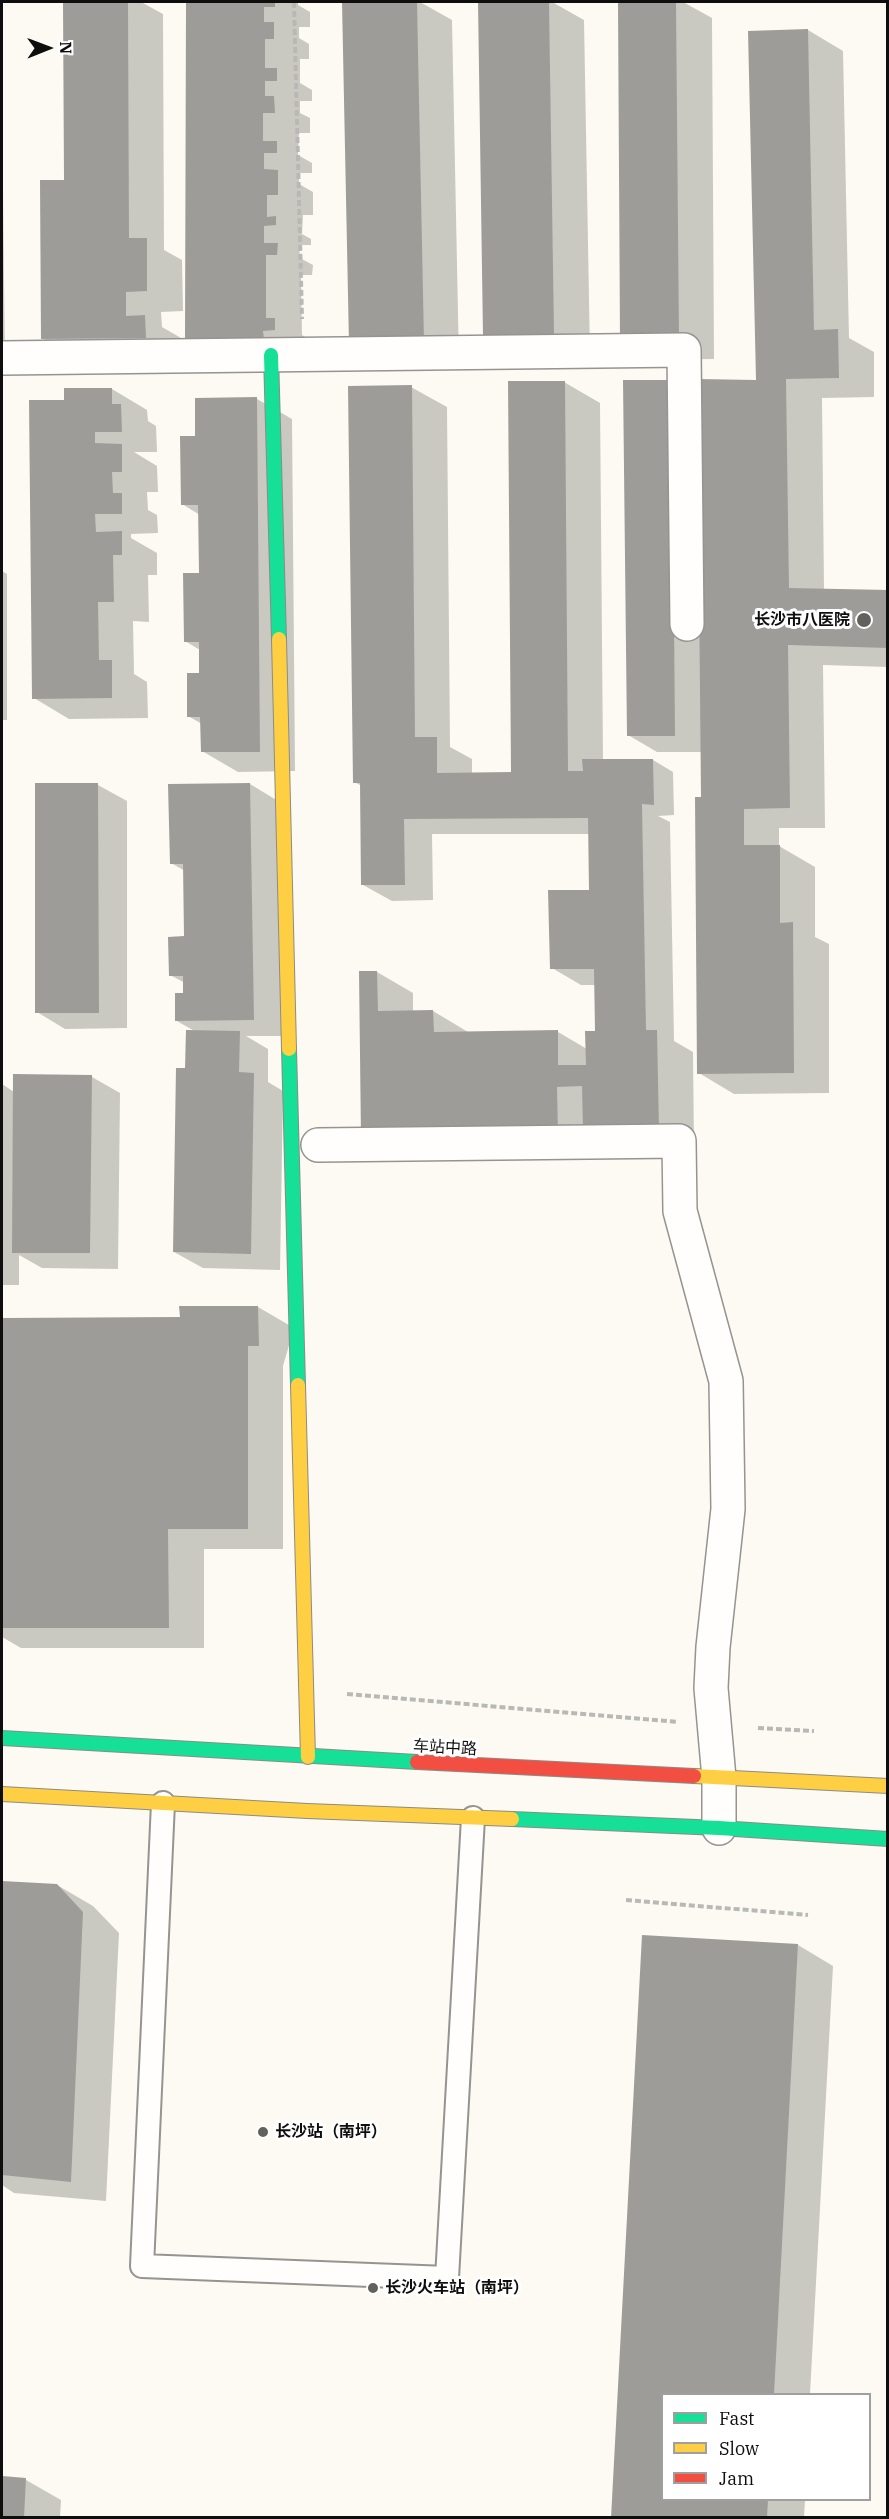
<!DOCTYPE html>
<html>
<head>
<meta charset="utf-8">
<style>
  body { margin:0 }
  #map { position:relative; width:889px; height:2519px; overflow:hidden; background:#fcfaf2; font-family:"IBM Plex Serif",serif }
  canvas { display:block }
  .frame { position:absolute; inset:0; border:3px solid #0e0e0e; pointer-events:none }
  .legend { position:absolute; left:661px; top:2393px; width:210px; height:108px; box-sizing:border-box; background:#fff; border:2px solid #9f9f9f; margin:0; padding:8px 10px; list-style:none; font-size:18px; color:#0e0e0e }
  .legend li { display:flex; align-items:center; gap:12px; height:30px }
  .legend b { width:30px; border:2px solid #9f9f9f }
  .north { position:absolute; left:18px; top:18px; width:60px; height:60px; -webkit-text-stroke:4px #fff; paint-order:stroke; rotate:89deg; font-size:16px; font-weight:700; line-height:24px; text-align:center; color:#0e0e0e }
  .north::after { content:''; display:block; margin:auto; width:21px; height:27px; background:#0e0e0e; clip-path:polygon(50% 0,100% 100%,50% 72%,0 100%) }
</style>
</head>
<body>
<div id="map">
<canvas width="889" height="2519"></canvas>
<div class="frame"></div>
<ul class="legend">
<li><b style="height:8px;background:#16e098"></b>Fast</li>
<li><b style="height:8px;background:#ffcf43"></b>Slow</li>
<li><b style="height:8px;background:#f24e42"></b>Jam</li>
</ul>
<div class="north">N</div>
</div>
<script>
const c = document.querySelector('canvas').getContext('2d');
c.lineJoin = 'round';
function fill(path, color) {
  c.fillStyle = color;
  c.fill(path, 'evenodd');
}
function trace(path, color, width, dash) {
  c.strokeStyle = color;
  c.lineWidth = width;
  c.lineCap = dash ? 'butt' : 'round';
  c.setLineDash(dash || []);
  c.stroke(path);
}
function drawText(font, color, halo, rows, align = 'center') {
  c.font = font + ' "IBM Plex Serif","Noto Sans SC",serif';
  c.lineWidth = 6;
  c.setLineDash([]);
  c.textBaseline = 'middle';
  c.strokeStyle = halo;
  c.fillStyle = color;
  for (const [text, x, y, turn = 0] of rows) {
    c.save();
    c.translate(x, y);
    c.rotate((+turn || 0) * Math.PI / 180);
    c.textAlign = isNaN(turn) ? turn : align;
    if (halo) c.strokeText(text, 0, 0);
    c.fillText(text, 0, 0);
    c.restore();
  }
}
fill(new Path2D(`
  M64 2H141L163 14 164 250 182 260 183 311 161 312 162 327 181 338V358L78 359 42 338 65 182Z
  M187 2H298V5L310 12V27H299V38L309 44V59H300V83L312 90V101H300V113L310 118V133H299L298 155 312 163V173H299V184L313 192V215H303L302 234 311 239V245H299L300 258 313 265 312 275H301L302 335 310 340 222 359 187 338Z
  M343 2H420L452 20 459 362 350 343Z
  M479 2H552L584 20 590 355 484 335Z
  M620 2H683L712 18 714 359 657 360 622 339Z
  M808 30 843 51 849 338 874 352V397L822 398 824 590 888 592V667L823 665 825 828H779V846L815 867V937L829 944V1093L734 1094 699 1073 702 752H657L628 735 757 381Z
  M2 109 5 361H2Z
  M564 382 600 403 603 761 653 760 673 772 674 815 658 816 670 822 674 1041 693 1052 694 1149 363 1137 377 972 413 993V1012L433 1011 468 1032H558L587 1049 597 1032 596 985H581L552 968 591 891 590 834H432L433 900 392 901 363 885 362 786 354 782 411 387 447 407 450 747 472 759V774H513Z
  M112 389 147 410 148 421 156 426 157 452H134L157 466 158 492H147L148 510 157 515 158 533 131 534V538L157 553V575H148L149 622 133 621 134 674 147 682 148 718 69 719 34 698 65 402Z
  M257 399 292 419 295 771 238 772 202 751V724L188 716 201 675 200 650 185 641 200 575V515L182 504 197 438Z
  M2 571 7 574V720H2Z
  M250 784 278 801 282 1036H246L268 1049V1082L283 1091 280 1270 203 1268 174 1252 187 1069 196 1032 177 1021 185 994V983L170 975 186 938 185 871 171 863Z
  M98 785 127 801V1028L65 1029 37 1012Z
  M92 1077 120 1093 118 1269 42 1268 19 1255V1285H2V1084L14 1092Z
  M258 1307 294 1328 283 1366V1549H204V1648H21L2 1637V1320L181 1319V1308Z
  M2 1883 57 1885 93 1906 119 1933 106 2201 14 2193 2 2185Z
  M798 1945 833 1966 810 2394H662V2500H805L804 2518H613Z
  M2 2478 26 2480 61 2500 60 2518H2Z`), '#0003');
fill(new Path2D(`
  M63 2H128L129 238H147V291L126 292V316L145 315 146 338 41 339 40 180H64Z
  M186 2H275V7H264V22H274V39H265V68H277V81H265V96H274L275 113H263V141H277V153H264V169L278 170V195H267V217L276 216V225L264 226V243H278L277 255H266V318H275V330L263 331 264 339H185Z
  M342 2H417L424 342 349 344Z
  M478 2H549L554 335 483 336Z
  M618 2H676L679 339 620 340Z
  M808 29 814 330 838 329 839 378 786 379 789 588 888 590V648L788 645 790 808 744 809V845H780V923L793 922 794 1073 697 1074 695 797H701L697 379 756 380 748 31Z
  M623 380H672L675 736H627Z
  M508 381H565L568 771H583L582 759H653L654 805 642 804 646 1030H657L659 1129 583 1130 582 1086 557 1087 558 1134 361 1138 359 971H377L378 1011 433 1010 434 1032 558 1030V1065H586L585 1031H595L594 969H550L548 890H589L588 818 404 819 405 885H361L360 783H353L348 386 412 385 415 737H437V773L511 772Z
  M64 388H112V404H121L122 432H95V443L122 444V472H112L113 493H122V514H95L96 532 122 531V555H113L114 602H98L99 660H112V698L32 699 29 400H64Z
  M257 397 260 752H201L200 717H187V673H199V642H184L183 573H199L198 505H181L180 436H195V398Z
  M35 783H98L99 1013H35Z
  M250 783 254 1020 175 1021V993H183V976H169L168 937 184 936 183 864H170L168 784Z
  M186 1030 240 1031 239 1072 254 1073 251 1254 173 1252 176 1068H185Z
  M13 1074 92 1075 90 1253H12Z
  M179 1306H258L259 1346H248V1529H168L169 1628H2V1318L180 1317Z
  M2 1881 57 1884 83 1912 71 2182 2 2175Z
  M642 1935 798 1944 774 2394H662V2500H768L767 2518H611Z
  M2 2476 26 2478 24 2518H2Z`), '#9e9c98');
const lane = new Path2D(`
  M163 1803 142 2266 447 2278 473 1818`);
const street = new Path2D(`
  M2 358 684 350 687 624
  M318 1145 679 1141 680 1211 726 1381 728 1509 713 1647 711 1688 719 1778V1828`);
const fast = new Path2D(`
  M271 355 279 639
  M289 1049 298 1385
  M2 1738 417 1762
  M512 1819 719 1828 888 1839`);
const slow = new Path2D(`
  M279 639 289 1049
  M298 1385 308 1757
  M694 1776 888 1786
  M2 1794 307 1811 512 1819`);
const jam = new Path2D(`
  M417 1762 694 1776`);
trace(lane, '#959491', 26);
trace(street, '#959491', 36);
trace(fast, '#8c8b87', 16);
trace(slow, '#8c8b87', 16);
trace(jam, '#8c8b87', 16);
trace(new Path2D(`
  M294 2 302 319
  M347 1694 678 1722
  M758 1728 814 1731
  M626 1900 808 1915`), '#b8b8b6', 4, [6, 3]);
trace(lane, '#fffefd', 22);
trace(street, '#fffefd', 33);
trace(fast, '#16e098', 14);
trace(slow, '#ffcf43', 14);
trace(jam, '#f24e42', 14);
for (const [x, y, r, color] of [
  [864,620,8,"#61615e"],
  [263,2132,6,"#61615e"],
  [373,2288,6,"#61615e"]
]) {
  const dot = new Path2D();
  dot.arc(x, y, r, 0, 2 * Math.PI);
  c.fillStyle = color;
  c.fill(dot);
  trace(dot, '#fff', 2);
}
drawText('bold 16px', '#0e0e0e', '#fff', [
  ["长沙市八医院",850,620,"right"],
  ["长沙站（南坪）",275,2132],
  ["长沙火车站（南坪）",385,2288]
], 'left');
drawText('16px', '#0e0e0e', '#fff', [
  ["车站中路",445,1748,3]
]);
</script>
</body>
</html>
